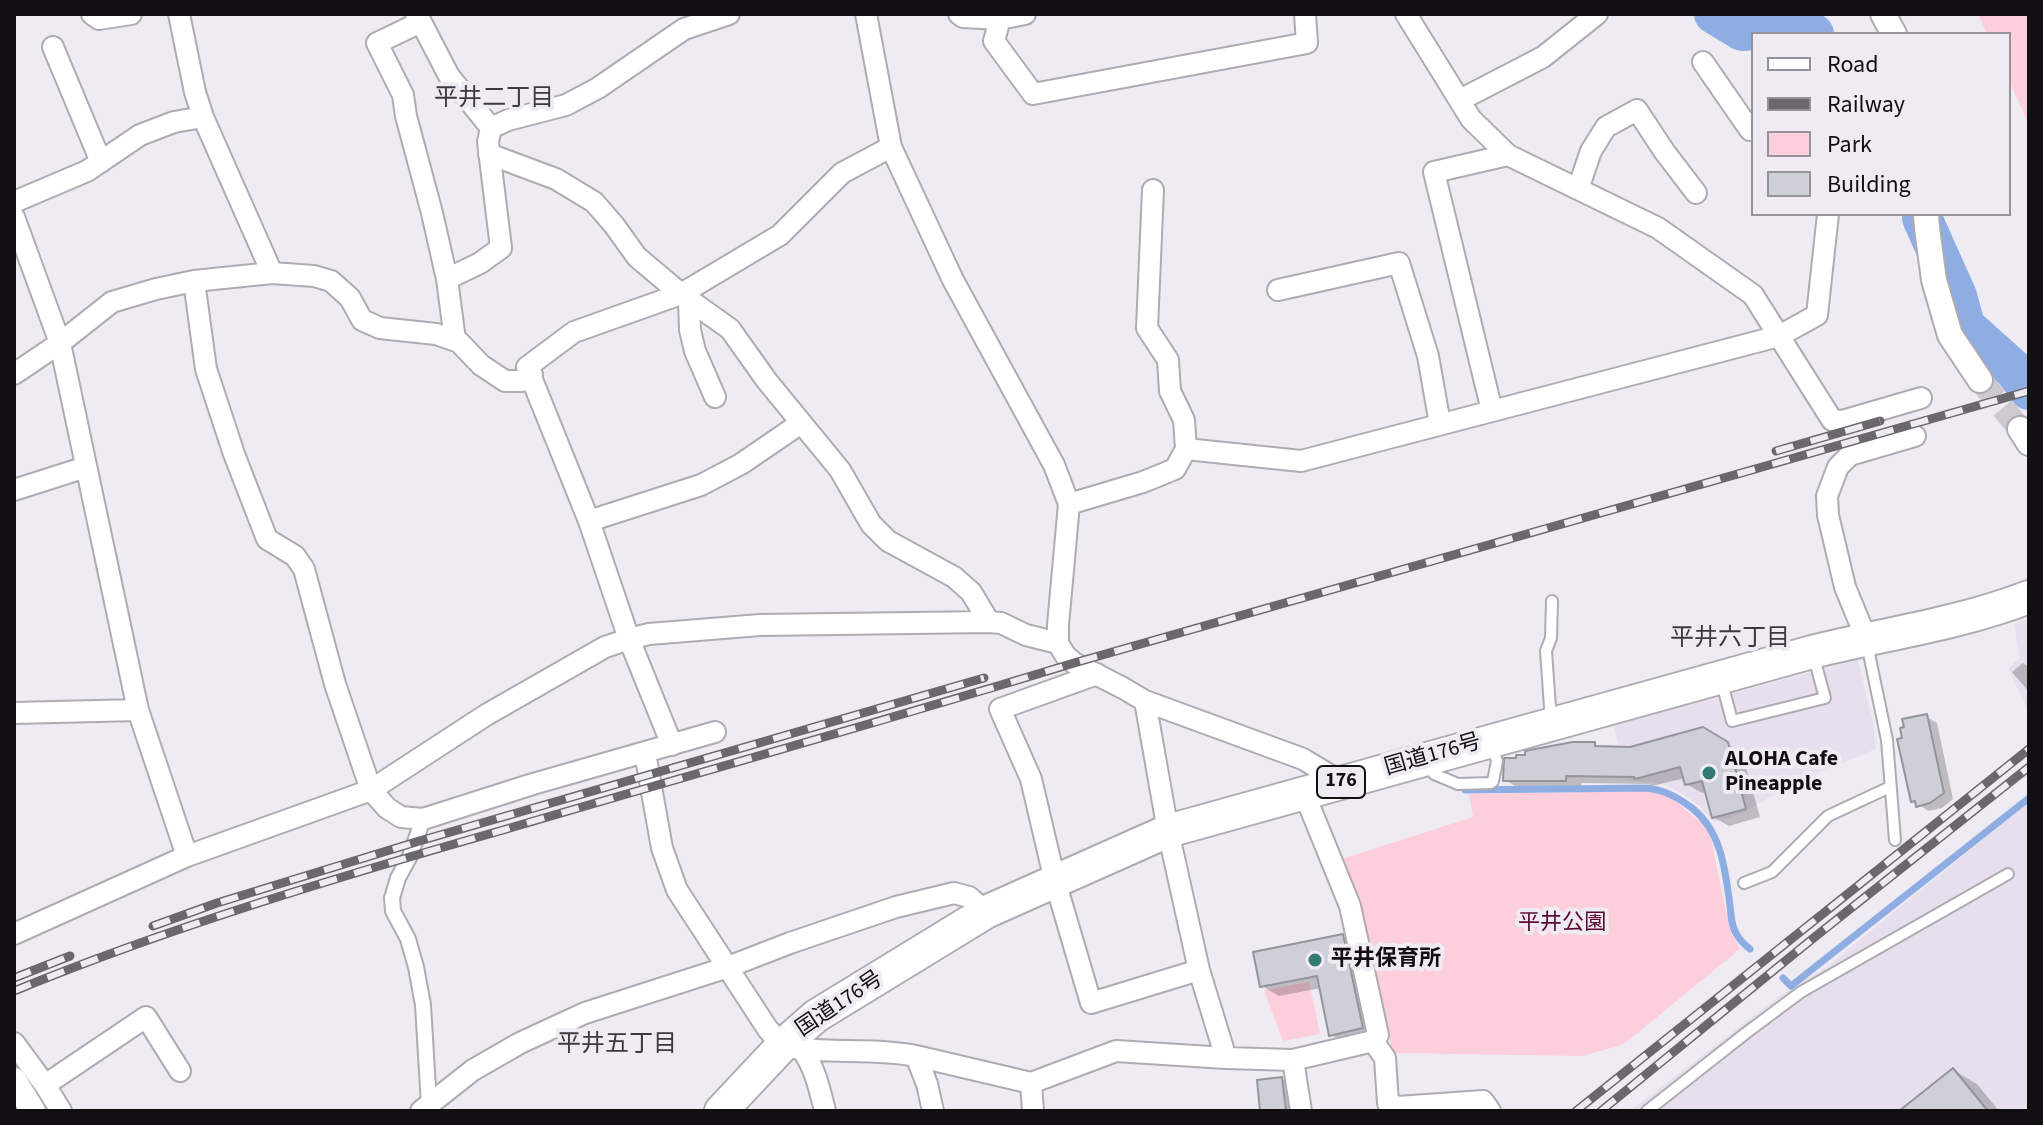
<!DOCTYPE html>
<html>
<head>
<meta charset="utf-8">
<style>
  body { margin:0 }
  #map { position:relative; width:2043px; height:1125px; overflow:hidden; background:#efebf2; font-family:"Source Sans 3",sans-serif }
  canvas { display:block }
  .frame { position:absolute; inset:0; border:16px solid #110f12; pointer-events:none }
  .legend { position:absolute; left:1751px; top:32px; width:260px; height:184px; box-sizing:border-box; background:#efebf2; border:2px solid #969398; margin:0; padding:10px 14px; list-style:none; font-size:24px; color:#110f12 }
  .legend li { display:flex; align-items:center; gap:16px; height:40px }
  .legend b { width:40px; border:2px solid #969398 }
</style>
</head>
<body>
<div id="map">
<canvas width="2043" height="1125"></canvas>
<div class="frame"></div>
<ul class="legend">
<li><b style="height:10px;background:#fff"></b>Road</li>
<li><b style="height:10px;background:#6b686d"></b>Railway</li>
<li><b style="height:22px;background:#fdcedc"></b>Park</li>
<li><b style="height:22px;background:#cfcfd8"></b>Building</li>
</ul>
</div>
<script>
const c = document.querySelector('canvas').getContext('2d');
c.lineJoin = 'round';
function fill(path, color) {
  c.fillStyle = color;
  c.fill(path, 'evenodd');
}
function trace(path, color, width, dash) {
  c.strokeStyle = color;
  c.lineWidth = width;
  c.lineCap = dash ? 'butt' : 'round';
  c.setLineDash(dash || []);
  c.stroke(path);
}
function drawText(font, color, halo, rows, align = 'center') {
  c.font = font + ' "Source Sans 3","Noto Sans JP",sans-serif';
  c.lineWidth = 8;
  c.setLineDash([]);
  c.textBaseline = 'middle';
  c.strokeStyle = halo;
  c.fillStyle = color;
  for (const [text, x, y, turn = 0] of rows) {
    c.save();
    c.translate(x, y);
    c.rotate((+turn || 0) * Math.PI / 180);
    c.textAlign = isNaN(turn) ? turn : align;
    if (halo) c.strokeText(text, 0, 0);
    c.fillText(text, 0, 0);
    c.restore();
  }
}
fill(new Path2D(`
  M2029 619V713L2008 668 2020 658 2014 624Z
  M1858 660 1873 722 1876 749 1793 783 1741 814 1714 822 1701 808 1683 794 1667 786 1652 782 1625 781 1614 725Z
  M2029 802V1111H1630L1777 998 1829 965Z`), '#e7dfed');
fill(new Path2D(`
  M1978 14H2029V124L2009 81V34H1987Z
  M1645 791 1669 796 1709 829 1730 931 1740 949 1624 1044 1583 1056 1393 1053 1359 900 1342 859 1473 817 1469 794Z
  M1309 982 1320 1034 1283 1041 1264 990Z`), '#fdcedc');
fill(new Path2D(`
  M2023 663 2029 667V692L2012 672Z
  M1927 717 1937 723 1953 799 1942 808 1928 811 1913 800 1904 739Z
  M1703 729 1742 753 1760 817 1729 826 1713 817 1707 792 1702 793 1686 784 1685 778 1652 786 1648 784 1581 783V789H1520L1505 780 1595 744 1602 748 1630 749Z
  M1342 936 1360 946 1380 1038 1348 1045 1330 1034 1321 988 1279 996 1262 986Z
  M1953 1070 1977 1084 1999 1111H1902Z
  M1282 1079 1294 1086 1298 1111H1263Z`), '#0003');
trace(new Path2D(`
  M1465 790 1646 788C1665 790 1677 797 1692 808 1722 832 1725 870 1730 905 1731 915 1731 926 1737 935 1740 941 1745 945 1750 949
  M1783 978 1791 986 2029 798`), '#8eade3', 7);
trace(new Path2D(`
  M1714 14 1742 31 1804 27 1814 34
  M1922 218 1957 296 1965 326 2014 370 2029 390`), '#8eade3', 40);
const building = new Path2D(`
  M1927 714 1944 793 1930 803 1916 807 1915 801 1911 802 1897 739 1902 738 1900 728 1904 727 1902 719Z
  M1703 727 1728 742 1746 809 1712 818 1702 781 1685 785 1680 767 1635 779 1634 777 1566 776V781H1503L1504 758H1516V755H1525V751L1535 749 1573 742H1595V746L1630 747Z
  M1343 934 1363 1028 1329 1036 1317 976 1260 987 1253 952Z
  M1953 1068 1988 1111H1899Z
  M1282 1077 1286 1111H1260L1257 1080Z`);
fill(building, '#cfcfd8');
trace(building, '#94949c', 2);
trace(new Path2D(`
  M1980 380 2020 429`), '#cecad0', 24, [24, 12]);
const service = new Path2D(`
  M1867 644 1887 740 1895 840
  M1722 683 1732 721 1825 698 1813 654
  M1551 721 1546 651 1551 638 1552 601
  M1427 762 1434 774 1458 784 1491 783 1493 781 1497 761 1492 746
  M1744 883 1772 872 1828 816 1890 787
  M1647 1111 1746 1033 1801 992 2008 874`);
const pedestrian = new Path2D(`
  M423 819 410 856 398 878 392 898 393 911 408 939 416 967 423 1005 429 1105`);
const minor = new Path2D(`
  M92 14 99 19 131 14
  M179 14 195 92 203 117 272 273
  M416 14 421 22 377 43 403 95 406 116 432 213 447 279 455 340
  M866 14 891 147 953 280 1054 465 1069 504 1058 625V643L1065 655 1074 663 1123 688 1145 701 1303 759 1341 782
  M959 14 963 17 1000 19 1025 14
  M1406 14 1471 119 1508 155 1658 228 1753 295 1832 420 1842 421 1921 398
  M1000 19 994 41 1033 94 1307 43 1305 14
  M421 22 449 76 491 128
  M53 47 101 162
  M1703 62 1750 130 1753 129
  M1460 100 1543 57 1597 14
  M489 154 556 179 594 202 614 225 637 257 681 294 730 329 767 381 840 470 871 524 888 541 954 577 971 592 989 622
  M1578 189 1591 151 1606 127 1637 110 1664 151 1696 193
  M14 202 87 171 140 135 174 122 203 117
  M14 217 60 343 138 710 187 856
  M447 279 480 263 501 248 488 142 491 128 508 120 566 105 598 88 684 29 729 14
  M194 281 206 369 234 454 267 539 295 556 304 569 335 684 371 790 387 808 401 817 423 819 533 784 715 732
  M1278 290 1399 263 1428 356 1440 424
  M689 300 690 330 695 351 715 397
  M14 374 60 343 112 302 156 289 194 281 272 273 314 276 331 281 350 298 362 320 380 328 436 334 459 342 481 365 505 381H522L532 375
  M1492 411 1434 172 1508 155
  M1186 449 1301 461 1779 336 1817 315 1828 214
  M14 490 86 467
  M1069 504 1143 482 1175 469 1186 449 1184 420 1170 391 1168 360 1147 328 1153 190
  M589 521 701 485 741 464 801 423
  M1866 638 1845 587 1828 515 1827 496 1838 467 1850 455 1915 436
  M1097 674 1000 709 1031 779 1055 881 1091 1003 1199 970
  M1145 701 1168 831 1199 970 1226 1058
  M14 713 138 710
  M672 745 629 639 589 521 527 367 574 332 681 294 780 235 842 173 891 147
  M645 753 662 848 677 890 767 1028 782 1046C827 1055 872 1047 916 1056L927 1084 933 1111
  M14 934 187 856 371 790 486 715 605 647 629 639 649 634 760 625 989 622 1001 623 1026 635 1058 643
  M1373 1041 1385 1058 1388 1103 1398 1107 1483 1101 1490 1111
  M14 1043 45 1085 61 1111
  M802 1050C815 1067 820 1091 825 1111
  M916 1056 1031 1083 1116 1051 1226 1058 1293 1060 1373 1041 1378 1035 1350 906 1304 793
  M1293 1060 1301 1111
  M1031 1083 1033 1111
  M45 1085 146 1017 180 1071
  M421 1111 473 1070 520 1043 585 1013 728 967 790 943 896 907 954 893 969 897 986 912`);
const tertiary = new Path2D(`
  M1883 14 1894 34
  M1926 214 1927 228 1934 280 1950 335 1980 380
  M2020 429 2029 443
  M14 1080 33 1111`);
const trunk = new Path2D(`
  M721 1111 782 1046 816 1016 986 912 1168 831 1812 652C1884 634 1959 624 2029 597`);
trace(service, '#afabb2', 14);
trace(pedestrian, '#afabb2', 18);
trace(minor, '#afabb2', 24);
trace(tertiary, '#afabb2', 28);
trace(trunk, '#afabb2', 36);
trace(service, '#fff', 10);
trace(pedestrian, '#fff', 14);
trace(minor, '#fff', 20);
trace(tertiary, '#fff', 24);
trace(trunk, '#fff', 32);
const rail = new Path2D(`
  M1776 451 1880 421
  M153 926 217 903 416 842 984 678
  M14 978 70 956
  M14 991C173 926 338 877 503 830 693 774 884 721 1074 663L2029 391
  M1576 1111 2029 749
  M1601 1111 1816 936 2029 767`);
trace(rail, '#6b686d', 9);
trace(rail, '#efebf2', 6, [18]);
for (const [x, y, r, color] of [
  [1709,773,8,"#327a73"],
  [1315,960,8,"#327a73"]
]) {
  const dot = new Path2D();
  dot.arc(x, y, r, 0, 2 * Math.PI);
  c.fillStyle = color;
  c.fill(dot);
  trace(dot, '#efebf2', 3);
}
for (const [x, y, w] of [
  [1341,782,48]
]) {
  const box = new Path2D();
  box.roundRect(x - w / 2, y - 16, w, 32, 6);
  c.fillStyle = '#efebf2';
  c.fill(box);
  trace(box, '#110f12', 2);
}
drawText('bold 20px', '#110f12', null, [
  ["176",1341,782]
]);
drawText('22px', '#110f12', '#efebf2', [
  ["国道176号",1433,756,-16],
  ["国道176号",840,1005,-34]
]);
drawText('bold 22px', '#110f12', '#efebf2', [
  ["ALOHA Cafe",1725,760],
  ["Pineapple",1725,785],
  ["平井保育所",1331,960]
], 'left');
drawText('22px', '#59082f', '#efebf2', [
  ["平井公園",1562,924]
]);
drawText('24px', '#3c393f', '#efebf2', [
  ["平井二丁目",494,100],
  ["平井六丁目",1730,640],
  ["平井五丁目",617,1046]
]);
</script>
</body>
</html>
